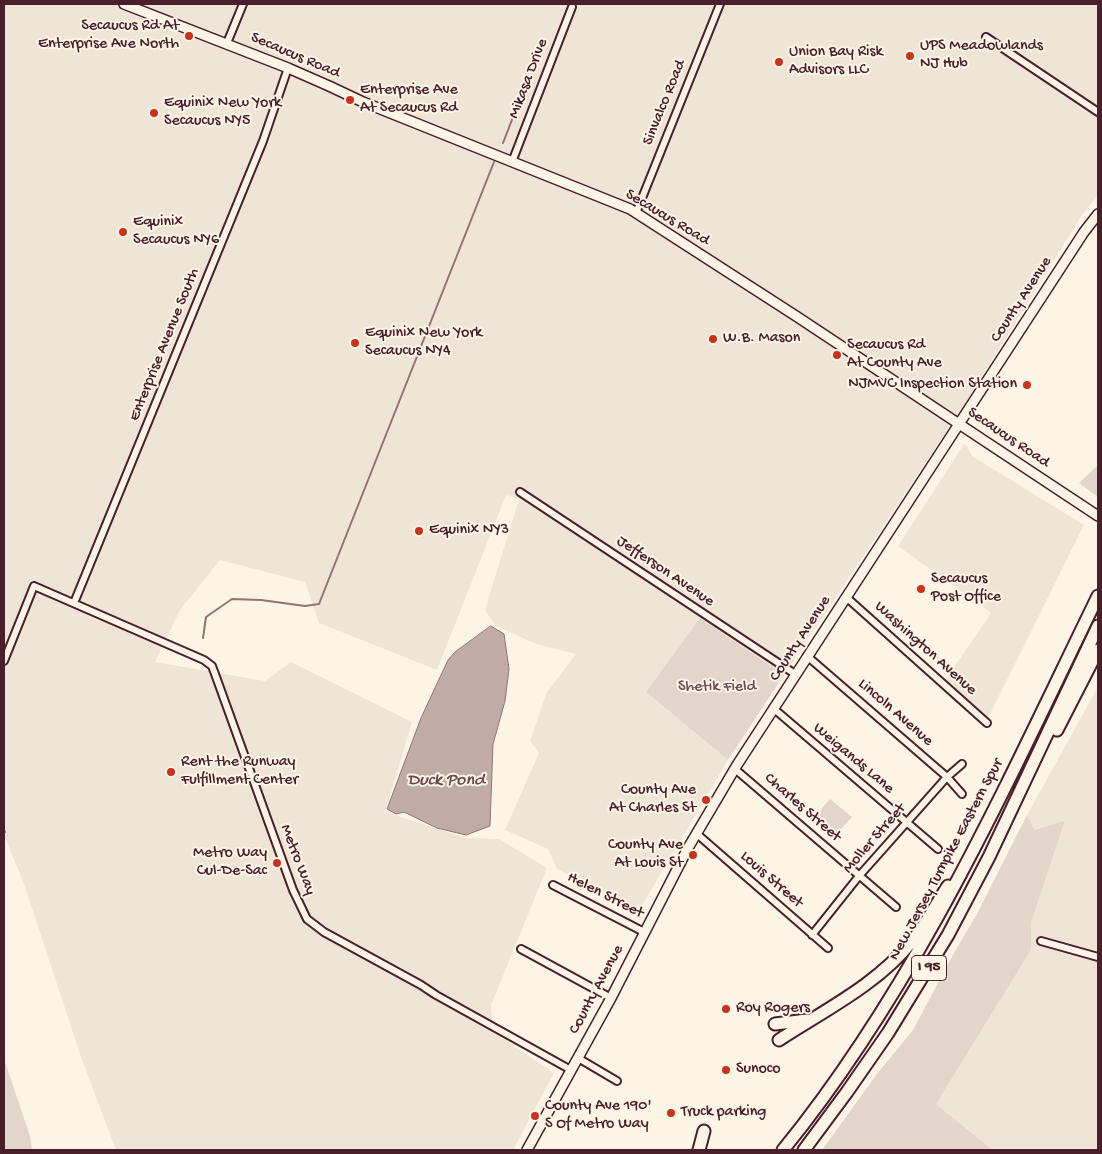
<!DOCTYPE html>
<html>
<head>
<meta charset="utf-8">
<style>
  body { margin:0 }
  #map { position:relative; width:1102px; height:1154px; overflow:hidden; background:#fcf5e5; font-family:"Gochi Hand",sans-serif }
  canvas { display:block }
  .frame { position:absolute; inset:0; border:5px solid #4a1f2b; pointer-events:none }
</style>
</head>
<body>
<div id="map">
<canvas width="1102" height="1154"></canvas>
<div class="frame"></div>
</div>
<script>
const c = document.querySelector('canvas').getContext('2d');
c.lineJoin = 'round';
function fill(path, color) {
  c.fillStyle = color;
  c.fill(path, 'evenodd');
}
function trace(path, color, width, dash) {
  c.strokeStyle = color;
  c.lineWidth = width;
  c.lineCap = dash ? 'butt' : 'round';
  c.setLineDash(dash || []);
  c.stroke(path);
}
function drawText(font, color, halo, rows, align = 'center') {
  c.font = font + ' "Gochi Hand",sans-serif';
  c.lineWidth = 4;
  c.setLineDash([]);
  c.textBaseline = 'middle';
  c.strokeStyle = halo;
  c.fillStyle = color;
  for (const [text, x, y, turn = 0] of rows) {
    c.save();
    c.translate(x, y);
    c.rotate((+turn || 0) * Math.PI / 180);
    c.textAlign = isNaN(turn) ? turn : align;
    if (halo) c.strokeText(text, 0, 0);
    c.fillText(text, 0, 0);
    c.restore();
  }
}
fill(new Path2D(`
  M4 4H1098V195L1082 215 962 408 784 675 700 618 646 692 728 760 638 912 557 869 548 849 505 830 539 753 530 741 547 692 576 654 536 644 496 626 485 610 519 499 506 495 437 670 319 623 305 582 220 560 180 610 155 662 265 681 291 662 412 722 385 812 466 838 499 839 547 868 491 1005 493 1032 554 1073 513 1150H116L80 1054 24 884 4 835Z
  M964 444 967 446 972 456 1084 525 986 722 944 682 991 613 898 546Z
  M1098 687V1150H993L936 1104 1031 950V923L1065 822 1033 830 1027 815Z`), '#eee5d7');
fill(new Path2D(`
  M1098 465V497L1079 483Z
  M700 618 784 675 728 760 646 692Z
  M830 799 852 817 832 839 811 821Z
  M1027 815 1034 830 1065 821 1031 923V950L936 1104 993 1150H822L877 1074 913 1030 954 953 977 914Z
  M4 1059 30 1136 32 1150H4Z`), '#e2d5ca');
const water = new Path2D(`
  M491 626 504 634 509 669 505 701 493 744 490 826 466 835 437 828 404 812 396 814 387 809 421 718 448 660 455 652Z`);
fill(water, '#c0aca5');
trace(water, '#917474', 1);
trace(new Path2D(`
  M503 143 522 94
  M203 638 206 617 232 599 261 600 305 606 319 604 494 162
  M4 830 5 832`), '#917474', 2);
const street = new Path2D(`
  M986 37 1098 112
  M227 43 243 4
  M512 162 572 7
  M636 213 720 4
  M520 492 795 674
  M846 597 987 723
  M74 603 263 141 288 68
  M807 656 947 777 962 794
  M4 661 34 586 204 660 212 666 215 674 293 890 307 919 324 932 421 985 436 995 571 1070
  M773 708 938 849
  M735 769 896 907
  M697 834 828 948
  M553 885 644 932
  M812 935 859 876 947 777 962 764
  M1041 941 1098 957
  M521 949 611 998
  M578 1058 617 1081`);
const secondary = new Path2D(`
  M124 4 288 68 329 86 363 102 630 209 796 316 1098 516
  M527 1150 611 998 688 848 737 765 1084 232 1098 214`);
const highway = new Path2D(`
  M1057 730 1098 650
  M775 1024 807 1020
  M779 1040C825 1010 878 984 912 941 926 925 936 904 948 886
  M699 1150 704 1131
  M783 1150C918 984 1005 787 1098 596
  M804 1150 847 1092 888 1033 948 935 989 857 1098 626`);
trace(street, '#4a1f2b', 10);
trace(secondary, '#4a1f2b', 12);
trace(highway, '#4a1f2b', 15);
trace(street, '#fcf5e5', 6);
trace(secondary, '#fcf5e5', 9);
trace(highway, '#fcf5e5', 11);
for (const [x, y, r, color] of [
  [189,36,5,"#c8321e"],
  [910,56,5,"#c8321e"],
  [779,62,5,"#c8321e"],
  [350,100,5,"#c8321e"],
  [154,113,5,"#c8321e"],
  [123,232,5,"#c8321e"],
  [713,339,5,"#c8321e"],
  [355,343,5,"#c8321e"],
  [837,355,5,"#c8321e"],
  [1027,385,5,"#c8321e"],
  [419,531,5,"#c8321e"],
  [921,589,5,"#c8321e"],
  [171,772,5,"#c8321e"],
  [706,800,5,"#c8321e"],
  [693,855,5,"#c8321e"],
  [277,863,5,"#c8321e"],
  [726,1009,5,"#c8321e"],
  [726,1070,5,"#c8321e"],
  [671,1113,5,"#c8321e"],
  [535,1116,5,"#c8321e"]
]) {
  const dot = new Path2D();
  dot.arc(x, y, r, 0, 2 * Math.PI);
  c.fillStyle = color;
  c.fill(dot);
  trace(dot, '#fcf5e5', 2);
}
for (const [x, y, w] of [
  [929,968,35]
]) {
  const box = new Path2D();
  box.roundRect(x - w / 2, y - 12.5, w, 25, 4);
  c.fillStyle = '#fcf5e5';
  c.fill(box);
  trace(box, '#4a1f2b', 1);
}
drawText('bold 15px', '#4a1f2b', null, [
  ["I 95",929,968]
]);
drawText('16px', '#4a1f2b', '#fcf5e5', [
  ["Secaucus Rd At",179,27,"right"],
  ["Enterprise Ave North",179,45,"right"],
  ["UPS Meadowlands",920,47],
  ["NJ Hub",920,65],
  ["Union Bay Risk",789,53],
  ["Advisors LLC",789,71],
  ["Enterprise Ave",360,91],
  ["At Secaucus Rd",360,109],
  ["Equinix New York",164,104],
  ["Secaucus NY5",164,122],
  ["Equinix",133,223],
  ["Secaucus NY6",133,241],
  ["Equinix New York",365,334],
  ["Secaucus NY4",365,352],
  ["W.B. Mason",723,339],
  ["Secaucus Rd",847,346],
  ["At County Ave",847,364],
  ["NJMVC Inspection Station",1017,385,"right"],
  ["Equinix NY3",429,531],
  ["Secaucus",931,580],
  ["Post Office",931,598],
  ["Rent the Runway",181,763],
  ["Fulfillment Center",181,781],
  ["County Ave",696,791,"right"],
  ["At Charles St",696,809,"right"],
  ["County Ave",683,846,"right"],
  ["At Louis St",683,864,"right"],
  ["Metro Way",267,854,"right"],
  ["Cul-De-Sac",267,872,"right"],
  ["Roy Rogers",736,1009],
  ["Sunoco",736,1070],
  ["County Ave 190'",545,1107],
  ["S Of Metro Way",545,1125],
  ["Truck parking",681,1113]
], 'left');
drawText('16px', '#4a1f2b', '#fcf5e5', [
  ["Secaucus Road",295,56,23],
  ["Mikasa Drive",529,79,-69],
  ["Sinvalco Road",665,103,-68],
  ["Secaucus Road",667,218,31],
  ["County Avenue",1022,300,-57],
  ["Enterprise Avenue South",165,345,-68],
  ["Secaucus Road",1008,438,34],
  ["Jefferson Avenue",665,572,34],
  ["County Avenue",801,639,-57],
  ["Washington Avenue",925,649,42],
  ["Lincoln Avenue",895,713,41],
  ["Weigands Lane",853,759,40],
  ["Charles Street",802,808,41],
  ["Moller Street",875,839,-49],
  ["Metro Way",297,860,69],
  ["New Jersey Turnpike Eastern Spur",947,860,-62],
  ["Louis Street",771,880,41],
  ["Helen Street",605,896,27],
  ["County Avenue",597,990,-62]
]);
drawText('16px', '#704c53', '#fcf5e5', [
  ["Shetik Field",717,688]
]);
drawText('italic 18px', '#6d4950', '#fcf5e5', [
  ["Duck Pond",446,781]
]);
</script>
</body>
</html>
